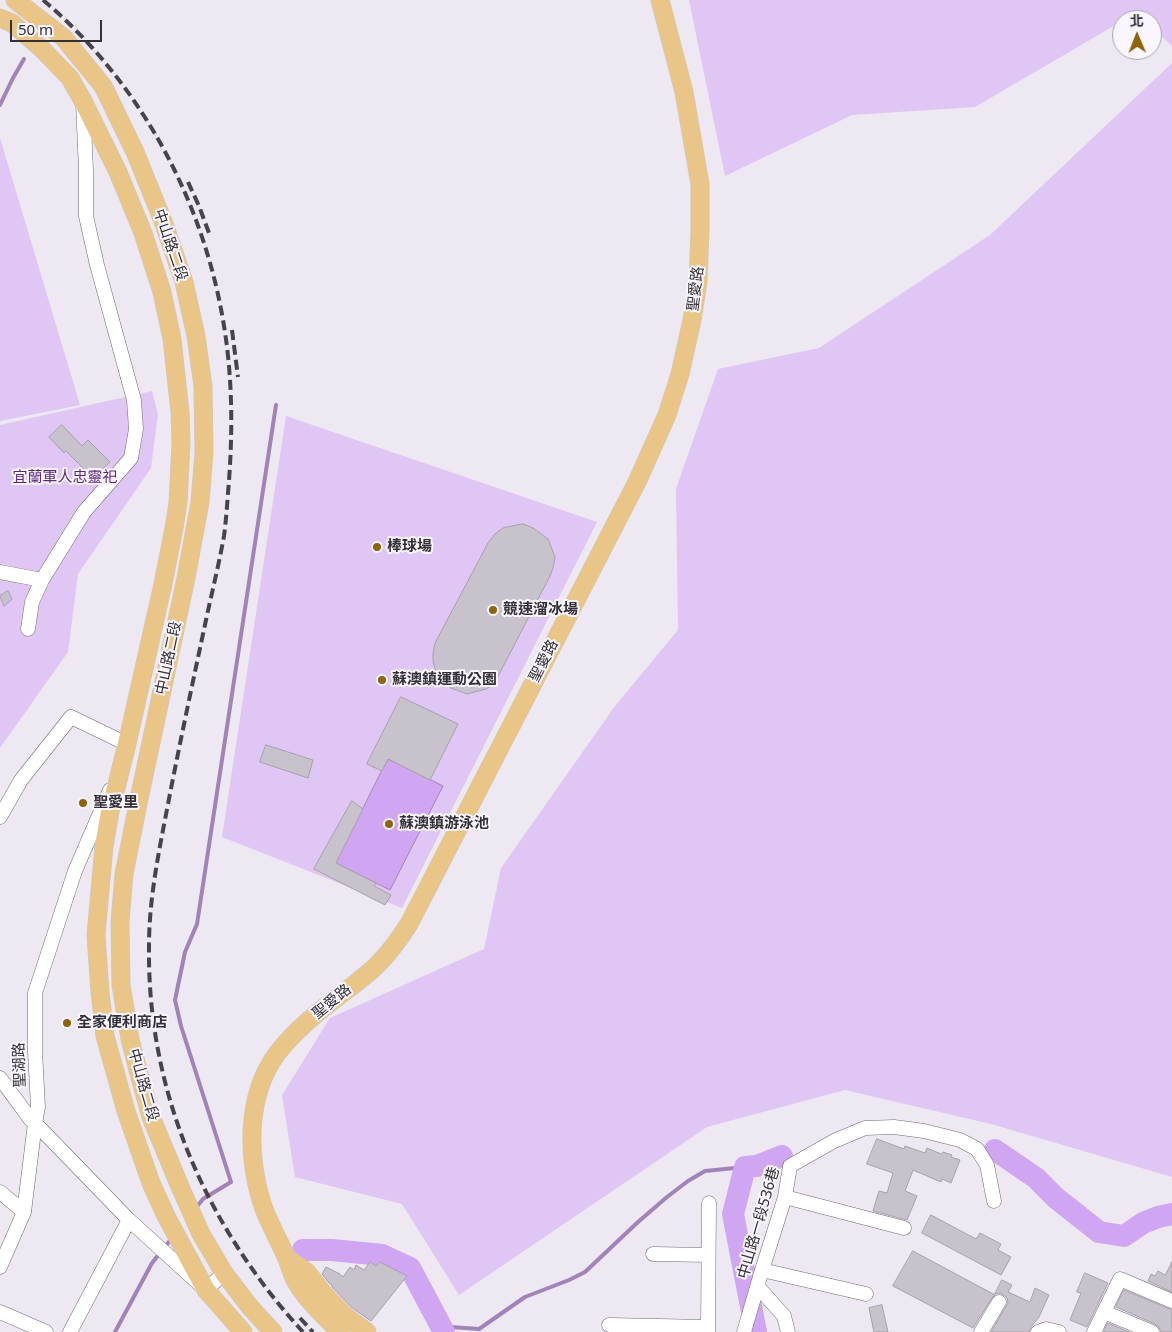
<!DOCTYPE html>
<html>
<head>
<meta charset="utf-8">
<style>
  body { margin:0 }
  #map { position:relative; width:1172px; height:1332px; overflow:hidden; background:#ede8f2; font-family:"Noto Sans","Noto Sans TC",sans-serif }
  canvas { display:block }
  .north { position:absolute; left:1112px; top:10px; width:50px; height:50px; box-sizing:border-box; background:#faf5fe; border:1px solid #aaa7ae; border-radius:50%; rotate:359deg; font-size:14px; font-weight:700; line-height:20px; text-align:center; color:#333135 }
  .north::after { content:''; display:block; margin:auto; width:18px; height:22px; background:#8f630a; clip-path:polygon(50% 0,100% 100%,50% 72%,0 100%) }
  .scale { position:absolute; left:10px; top:20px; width:92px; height:22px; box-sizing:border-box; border:2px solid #333135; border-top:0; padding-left:6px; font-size:15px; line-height:18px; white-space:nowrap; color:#333135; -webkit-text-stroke:4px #faf5fe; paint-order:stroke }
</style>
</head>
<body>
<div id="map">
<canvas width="1172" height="1332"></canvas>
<div class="north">北</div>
<div class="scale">50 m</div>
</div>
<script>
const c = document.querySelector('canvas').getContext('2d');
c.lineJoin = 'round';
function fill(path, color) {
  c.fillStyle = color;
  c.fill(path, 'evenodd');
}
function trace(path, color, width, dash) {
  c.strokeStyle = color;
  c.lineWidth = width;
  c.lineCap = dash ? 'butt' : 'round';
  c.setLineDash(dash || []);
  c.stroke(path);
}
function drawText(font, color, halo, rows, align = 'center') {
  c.font = font + ' "Noto Sans","Noto Sans TC",sans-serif';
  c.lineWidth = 4;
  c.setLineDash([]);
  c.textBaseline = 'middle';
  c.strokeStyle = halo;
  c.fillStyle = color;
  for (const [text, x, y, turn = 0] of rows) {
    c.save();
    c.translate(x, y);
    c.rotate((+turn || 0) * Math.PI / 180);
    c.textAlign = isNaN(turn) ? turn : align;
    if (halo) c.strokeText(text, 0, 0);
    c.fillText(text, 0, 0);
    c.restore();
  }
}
fill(new Path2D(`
  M689 0H1172V46L1152 27V20H1144L1136 13 975 107 852 115 725 176Z
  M1172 63V1177L991 1124 845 1090 707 1127 459 1295 402 1204 295 1177 282 1095 330 1018 484 949 501 868 615 706 678 630 676 489 718 369 819 348 990 235Z
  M0 138 80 405 0 421Z
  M152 391 158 414 151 468 78 574 68 652 0 748V425Z
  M286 416 597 522 402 908 222 837Z`), '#dfc6f4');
const water = new Path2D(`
  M388 759 443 786 390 890 336 863Z`);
fill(water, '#d0a6f3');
trace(water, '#a183ba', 1);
trace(new Path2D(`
  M0 105 13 78 24 59
  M195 1209 203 1199 231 1182 181 1026 175 1000 185 952 197 924 276 405
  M439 1324 451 1327 479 1329 525 1297 569 1280 585 1272 638 1222 667 1197 688 1181 705 1171 745 1167
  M115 1332 152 1263 172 1238`), '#a183ba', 4);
trace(new Path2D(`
  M995 1150 1036 1178 1056 1198 1099 1232 1124 1236 1143 1223 1158 1217 1172 1214
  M303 1250H332L382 1255 410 1268 444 1332
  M756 1332 733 1214 745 1167 757 1166 782 1156`), '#d0a6f3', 22);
const building = new Path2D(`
  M62 425 82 446 88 440 110 462 93 478 66 451 64 453 49 437Z
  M523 524 533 528 548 539 555 557 553 568 550 576 494 684 486 689 467 694 451 688 442 681 436 671 433 662V653L435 643 488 543 495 534 503 528Z
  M8 591 12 599 4 606 0 596Z
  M401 697 458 724 430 780 388 759 382 771 367 764Z
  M266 745 313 760 308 778 260 762Z
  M352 801 363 809 336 863 376 883 374 886 391 895 385 905 314 869Z
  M877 1139 904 1149 905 1146 925 1153 927 1148 941 1154 943 1152 952 1155 951 1157 960 1160 951 1183 942 1179 941 1182 913 1170 905 1191 917 1196 907 1220 873 1211 879 1191 887 1193 893 1173 867 1164Z
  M931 1215 976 1239 980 1233 1001 1244 998 1250 1011 1257 1001 1275 922 1233Z
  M913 1251 995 1295 992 1298 973 1328 893 1286Z
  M370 1262 376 1266 380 1262 407 1276 371 1321 351 1307 332 1287V1285L329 1283 322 1274 326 1267 340 1274 343 1277 350 1267 354 1270 356 1265 364 1270Z
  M1172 1262V1292L1148 1281 1151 1274 1155 1276 1158 1271 1165 1275Z
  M1085 1273 1108 1283 1087 1327 1070 1320 1081 1293 1077 1292Z
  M1002 1280 1012 1285 1008 1292 1030 1302 1035 1288 1049 1295 1039 1317 1031 1327 1029 1332H991L1008 1303 1007 1298 1004 1295 1000 1293 995 1294Z
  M1124 1290 1172 1310V1332H1161L1159 1327 1155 1324 1116 1307Z
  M882 1305 888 1332H874L869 1308Z
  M1108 1323 1129 1332H1104Z`);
fill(building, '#c7c2cc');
trace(building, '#a6a1ab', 1);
const minor = new Path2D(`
  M0 572 42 580
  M28 629 32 602 42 580 84 512 131 458 136 429 134 400 97 265 86 216V170L83 103
  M110 790 75 871 35 993V1051L38 1107 35 1123 129 1220 206 1290 224 1273
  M0 817 21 780 71 717 127 744
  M0 1078 31 1120 35 1123 24 1212 0 1267
  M0 1192 24 1212
  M785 1197 904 1228
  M653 1254 708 1255
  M762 1270 866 1294
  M758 1287 784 1316 788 1332
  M0 1312 46 1332
  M1104 1312 1152 1332
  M609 1325 708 1327
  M70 1332 129 1220
  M708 1332 709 1203
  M744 1332 762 1270 785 1197 790 1166 834 1141 865 1128 894 1127 924 1131 960 1140 977 1149 987 1165 994 1201
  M981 1332 999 1302
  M1038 1332 1046 1329 1059 1332
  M1094 1332 1120 1279 1172 1301`);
const major = new Path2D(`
  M15 0 63 37 103 86 135 152 163 221 184 282 196 336 203 386 204 452 200 502 186 578 139 799 124 874 120 922 121 985 130 1039 139 1074 151 1117 181 1189 201 1234 224 1273 250 1307 273 1332
  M0 18 12 23 41 48 70 78 83 101 118 172 143 233 162 292 172 339 180 412 181 443 178 503 174 528 163 584 127 744 110 812 104 846 96 935 100 992 105 1036 126 1111 151 1183 166 1216 206 1290 243 1332
  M288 1259 307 1272 324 1294 344 1315 367 1332
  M340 1332C324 1316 306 1300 295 1280 292 1274 290 1266 287 1259 279 1239 267 1221 261 1200 246 1149 247 1086 284 1045 305 1021 331 1002 356 983 364 976 372 971 379 963 391 951 400 938 409 924L637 482 667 415 680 374 692 320 698 282 700 231V184L684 92 660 0`);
trace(minor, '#6f6a74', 15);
trace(major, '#cac9ca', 19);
trace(minor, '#fff', 14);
trace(major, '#e9c588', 18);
trace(new Path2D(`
  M43 0C138 80 202 197 223 320 233 377 233 435 228 493 227 507 226 521 224 536 219 564 212 592 206 620 193 681 180 742 168 804 159 851 149 898 149 946 147 1092 206 1226 303 1332
  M188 182 199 206 209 233
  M232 330 238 377
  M300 1318 313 1332`), '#464449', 4, [10, 5]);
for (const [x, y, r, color] of [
  [377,547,5,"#8f630a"],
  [493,610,5,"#8f630a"],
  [382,680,5,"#8f630a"],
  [83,803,5,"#8f630a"],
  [389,824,5,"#8f630a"],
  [67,1023,5,"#8f630a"]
]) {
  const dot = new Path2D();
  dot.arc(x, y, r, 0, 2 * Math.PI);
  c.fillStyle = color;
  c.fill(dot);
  trace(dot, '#faf5fe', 2);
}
drawText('15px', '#333135', '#faf5fe', [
  ["中山路二段",170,245,71],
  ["聖愛路",696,289,-83],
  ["中山路二段",169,658,-78],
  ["聖愛路",544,661,-63],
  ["聖愛路",332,1002,-39],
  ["聖湖路",20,1065,-92],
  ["中山路二段",143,1085,74],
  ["中山路一段536巷",759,1223,-74]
]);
drawText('15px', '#5e2880', '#faf5fe', [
  ["宜蘭軍人忠靈祀",65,478]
]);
drawText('bold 15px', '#333135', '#faf5fe', [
  ["棒球場",387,547],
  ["競速溜冰場",503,610],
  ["蘇澳鎮運動公園",392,680],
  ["聖愛里",93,803],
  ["蘇澳鎮游泳池",399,824],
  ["全家便利商店",77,1023]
], 'left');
</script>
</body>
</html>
